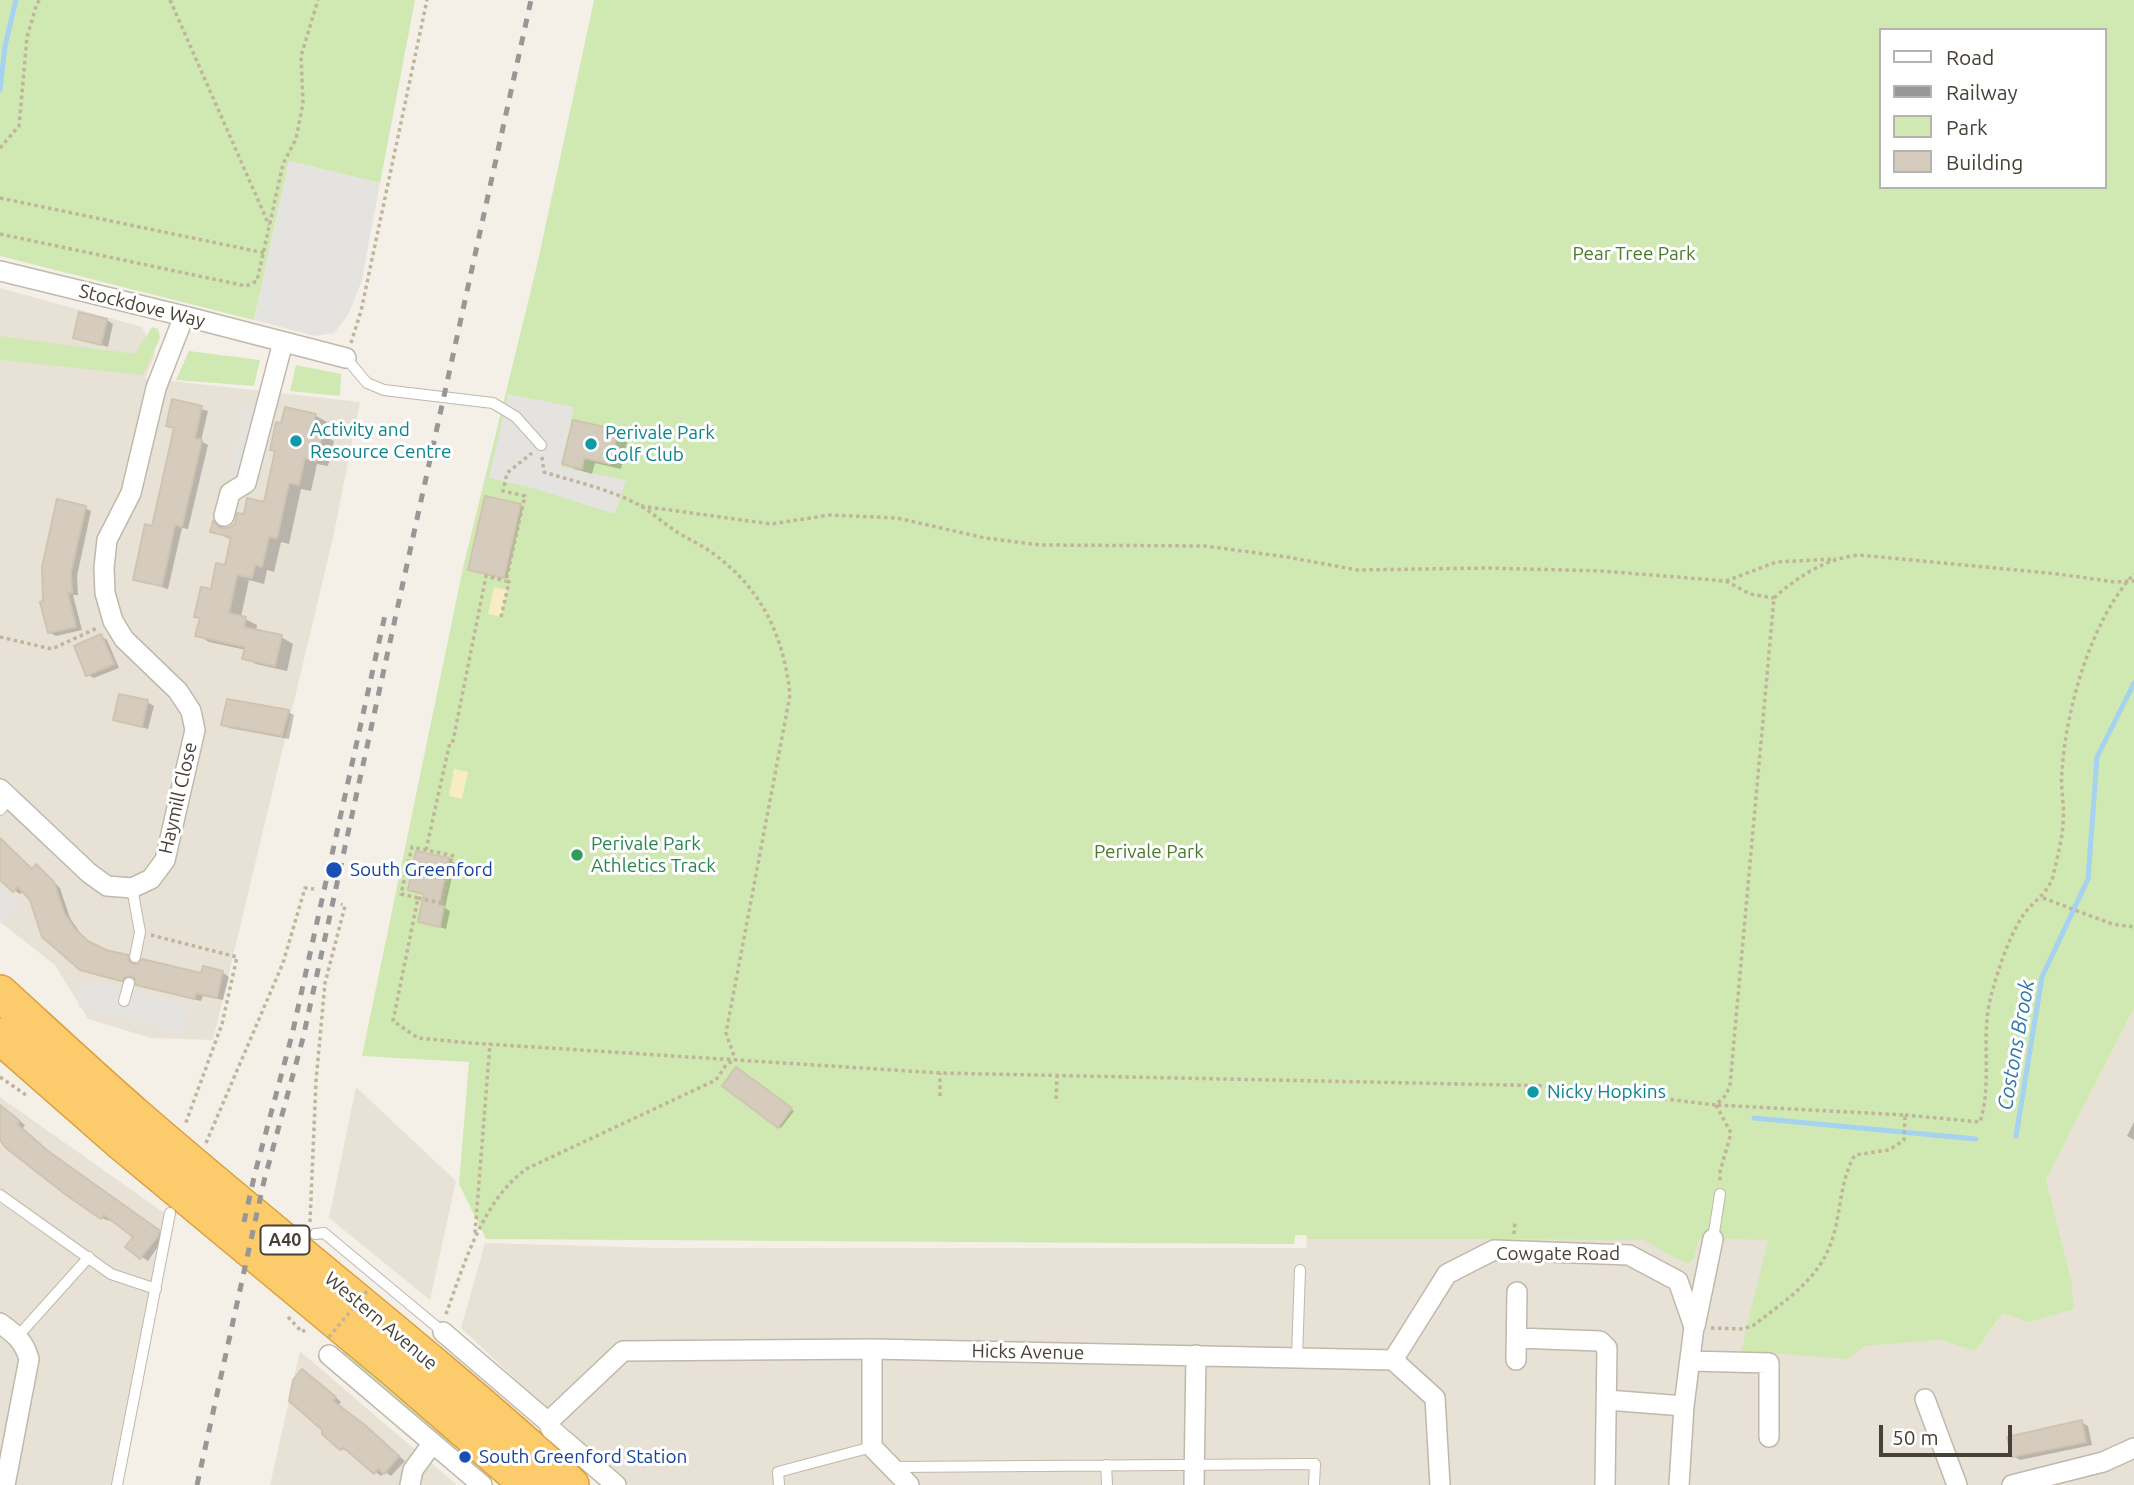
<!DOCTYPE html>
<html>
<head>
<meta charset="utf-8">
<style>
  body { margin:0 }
  #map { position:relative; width:2134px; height:1485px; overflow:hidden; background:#f4f0e8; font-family:Ubuntu,sans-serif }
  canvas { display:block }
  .legend { position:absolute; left:1879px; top:28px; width:228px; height:161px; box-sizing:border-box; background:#fff; border:2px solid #b5b3af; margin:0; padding:9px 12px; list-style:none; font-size:21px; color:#474137 }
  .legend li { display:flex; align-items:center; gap:14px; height:35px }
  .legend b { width:35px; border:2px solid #b5b3af }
  .scale { position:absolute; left:1879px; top:1425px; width:133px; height:32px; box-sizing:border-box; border:4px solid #474137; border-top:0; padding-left:9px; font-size:21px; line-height:24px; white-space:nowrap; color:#474137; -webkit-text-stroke:5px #fff; paint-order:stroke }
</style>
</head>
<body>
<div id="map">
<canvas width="2134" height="1485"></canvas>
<ul class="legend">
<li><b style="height:9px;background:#fff"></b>Road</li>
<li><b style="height:9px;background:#979797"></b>Railway</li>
<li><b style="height:19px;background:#d0e8b1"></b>Park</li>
<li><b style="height:19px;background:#d6ccbe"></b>Building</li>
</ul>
<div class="scale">50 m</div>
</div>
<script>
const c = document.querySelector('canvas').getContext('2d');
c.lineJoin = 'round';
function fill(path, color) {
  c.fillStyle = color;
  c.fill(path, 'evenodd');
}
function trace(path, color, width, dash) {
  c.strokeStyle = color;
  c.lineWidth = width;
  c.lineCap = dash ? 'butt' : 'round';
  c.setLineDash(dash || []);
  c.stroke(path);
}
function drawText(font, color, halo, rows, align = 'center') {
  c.font = font + ' Ubuntu,sans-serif';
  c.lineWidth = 6;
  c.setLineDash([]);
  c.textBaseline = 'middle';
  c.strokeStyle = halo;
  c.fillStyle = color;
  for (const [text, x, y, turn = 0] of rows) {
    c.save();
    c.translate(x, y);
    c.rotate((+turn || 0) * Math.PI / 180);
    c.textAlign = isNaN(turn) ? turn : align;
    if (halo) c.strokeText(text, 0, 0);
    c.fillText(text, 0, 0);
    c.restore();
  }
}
fill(new Path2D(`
  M0 288 142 327 155 355 145 378 360 402 333 538 213 1040 151 1038 88 1019 55 965 0 922Z
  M2134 1008V1485H628L461 1328 485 1243 660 1248H1306L1307 1239 1644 1240 1694 1259 1699 1239H1725L1769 1240 1742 1350 1940 1340 1975 1351 2003 1313 2071 1278 2046 1180Z
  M356 1087 456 1181 430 1300 329 1218Z
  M0 1097 167 1215 111 1485H0Z
  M300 1351 392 1430 457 1485H270Z`), '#e8e2d6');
fill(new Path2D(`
  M0 0H415L380 183 289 161 254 320 0 256Z
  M594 0H2134V1008L2046 1180 2071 1278 2074 1309 2028 1322 2003 1313 1975 1351 1940 1340 1864 1346 1848 1359 1741 1351 1768 1240 1699 1239 1694 1259 1688 1263 1676 1259 1644 1240 1307 1239 1306 1235H1295L1294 1244 486 1239 459 1184 469 1062 362 1056 463 568 538 261ZM1880 30H2104V187H1880Z
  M152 327 158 329 160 338 143 375 0 360V336L135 354Z
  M189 351 260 360 254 386 176 380Z
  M296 365 341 374 340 396 290 391Z
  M345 1347 458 1444 453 1450 344 1358 342 1353Z`), '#d0e8b1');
fill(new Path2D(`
  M494 587 507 590 501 617 488 614Z
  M454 769 468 772 462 799 449 796Z`), '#f8ecc5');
fill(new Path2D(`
  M289 161 380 183 362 280 348 315 334 333 315 336 254 320Z
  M508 394 574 407 561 467 626 480 615 514 529 487 489 478Z
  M246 405 258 408 242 472 230 469Z
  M0 886 19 904 2 922 0 920Z
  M84 980 190 1005 184 1032 78 1007Z`), '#e5e3e0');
fill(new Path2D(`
  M107 320 113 324 108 347 74 337Z
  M173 401 208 411 201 441 208 445 188 529 182 528 168 589 135 579 153 528 174 429 168 425Z
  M286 409 316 416 327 422 324 436 334 441 328 466 317 464 311 491 301 489 289 544 281 542 274 572 267 570 264 584 249 580 241 617 257 625 256 631 281 637 293 644 287 671 256 664 244 658 246 650 209 642 197 635 212 591 226 567 232 540 212 531 214 523 228 529 265 504Z
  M574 422 618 432 628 438 621 469 595 463 592 474 575 469 564 463Z
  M520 506 523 507 507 578 472 570Z
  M85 508 91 511 77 576 78 595H73L82 630 56 636 49 632 44 603Z
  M101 636 107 640 119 668 94 678 88 675Z
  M147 702 154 706 148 729 115 719Z
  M288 712 294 715 289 739 229 728 223 724Z
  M0 838 34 870 36 866 42 870 60 888 70 918 81 934 94 946 127 957 134 961V966L203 975 204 969 223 973 229 977 223 1000 203 996 201 1001 145 988 138 984 137 979 131 980 129 984 88 973 81 969 32 900 24 891 20 894 14 890 0 877Z
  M448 860 455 863 445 908 450 911 446 929 420 921 426 895 410 889Z
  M737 1069 794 1111 781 1128 724 1086Z
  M0 1106 25 1125 23 1128 55 1157 165 1236 148 1261 127 1247 135 1237 111 1218 109 1221 102 1218 40 1174 0 1138Z
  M2134 1122V1140L2127 1136Z
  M309 1375 341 1402 338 1406 371 1431 405 1461 391 1476 385 1472 381 1476 350 1452 341 1449Z
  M2081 1422 2088 1426 2092 1445 2020 1460 2013 1456Z`), '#0003');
trace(new Path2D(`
  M0 90 5 46 16 0
  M1754 1118 1976 1139
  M2016 1136 2042 977 2088 879 2097 757 2134 683`), '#a5d2f0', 5);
const building = new Path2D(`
  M79 312 107 319 101 345 73 338Z
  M172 399 202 406 195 438 202 440 182 527 175 525 162 586 133 580 145 524 152 526 174 428 166 426Z
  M285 407 316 414 312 430 323 433 316 461 305 458 299 485 289 483 277 538 269 537 262 567 255 565 252 578 237 575 229 613 246 617 244 627 282 635 275 666 242 659 245 647 195 636 200 618 194 617 201 587 211 589 216 563 225 565 231 537 210 532 213 521 220 528H228L235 524 237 513 244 514 247 498 264 502 275 451 270 450 276 422 281 423Z
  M573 420 618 430 610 464 584 458 582 469 562 464Z
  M485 496 521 504 504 578 468 570Z
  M57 499 86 506 71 572 72 593H68L76 627 48 633 40 602 43 601 42 567Z
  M101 634 114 664 86 676 74 646Z
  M119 694 148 700 142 727 113 720Z
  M227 699 289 710 282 736 221 725Z
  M0 838 32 869 36 864 54 882 64 913 75 929 88 941 106 950 128 955V960L133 964H138L142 959 201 973 203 966 223 971 217 998 196 993 195 999 136 985 135 978 130 976 124 977 122 981 80 970 42 937 30 900 18 887 13 892 0 880Z
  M416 851 449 858 439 905 444 906 440 927 418 922 424 894 408 890Z
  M736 1067 792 1108 778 1128 722 1086Z
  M0 1105 20 1121 17 1124 48 1151 159 1230 158 1236 140 1259 125 1247 133 1237 104 1215 101 1219 66 1195 6 1148 0 1140Z
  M302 1369 336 1397 333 1401 365 1425 399 1456 384 1474 378 1469 374 1474 344 1448 340 1450 322 1434V1430L289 1401 293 1380Z
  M2082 1420 2086 1442 2012 1457 2007 1437Z`);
fill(building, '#d6ccbe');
trace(building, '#d0c4b1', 2);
const lane = new Path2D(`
  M346 358 367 383 384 390 493 403 516 417 541 445
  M0 810 10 798
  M132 888 140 932 135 957
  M124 1001 129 983
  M0 1195 111 1274 156 1289
  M315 1234 324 1233 443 1332
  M1713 1239 1720 1194
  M18 1336 89 1257
  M1297 1357 1300 1270
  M1106 1465 1107 1485
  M895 1467 1315 1464 1314 1485
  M117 1485 170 1213
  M779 1485 778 1472 872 1447`);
const street = new Path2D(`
  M0 271 184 316 346 358
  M224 516 230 493 246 483 283 342
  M0 789 89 873 107 886 132 888 151 879 165 860 195 730 191 711 178 691 124 639 113 621 105 593 104 568 107 540 131 493 156 388 184 316
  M0 1323C15 1334 24 1341 29 1359L5 1485
  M1695 1326 1713 1239
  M443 1332 548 1422 551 1429 616 1485
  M1517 1338 1600 1341 1607 1348 1605 1485
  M872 1349V1447L909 1485
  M329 1355 482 1485
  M1393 1360 1447 1274 1494 1250 1629 1255 1678 1281 1694 1327 1684 1406 1679 1485
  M1516 1360 1517 1292
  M1690 1361 1769 1363V1437
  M1925 1399 1957 1485
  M1607 1400 1684 1406
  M548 1422 623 1351 872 1349 1393 1360 1435 1398 1440 1485
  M410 1485 413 1470 432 1444
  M1194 1485 1196 1355
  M2012 1485 2103 1462 2134 1448`);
const highway = new Path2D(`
  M0 993C46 1035 91 1077 138 1118 281 1242 431 1357 571 1485
  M0 1036 122 1143 394 1369 528 1485`);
trace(lane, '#bfb8ab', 12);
trace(street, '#bfb8ab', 22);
trace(highway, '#dc9f3a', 38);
trace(new Path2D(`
  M170 0 269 225
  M0 148 19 126 27 37 37 3 40 0
  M0 198 265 253
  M0 234 246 286 257 281 283 164 296 139 303 103 301 56 318 0
  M351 343 361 311 427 0
  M542 457 544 472C575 482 610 489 639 505 652 512 662 522 674 530 685 538 699 543 711 552 761 587 784 636 790 695L726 1033 735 1059
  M641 506 771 524 830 515 897 518 985 538 1041 545 1205 546 1287 557 1357 570 1487 568 1602 571 1726 581 1750 594 1774 598
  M1726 581 1776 562 1836 559
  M501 617 509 582 506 581 525 496 503 491 507 473 532 453
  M0 637 52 649 97 628
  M426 850 450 742 453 741 486 576 506 581
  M454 856 412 847 401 894 418 898 393 1021 418 1038 471 1043 940 1073 1556 1086 1716 1105 1726 1095 1730 1085 1774 598C1798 576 1827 558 1859 555L2058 574 2114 582 2134 581
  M418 898 446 904
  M2043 898 2112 924 2134 927
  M442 903 452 855
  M151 935 237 957 222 1024 185 1125
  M0 1077 26 1095
  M940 1096V1073
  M1056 1099 1057 1076
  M1716 1105 1731 1133 1720 1172V1182
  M1905 1115 1980 1122C1993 1081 1980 1037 1991 996 1998 970 2008 939 2022 917 2032 901 2047 896 2053 876 2057 859 2062 840 2063 824 2065 806 2060 788 2062 771 2066 709 2091 620 2134 574
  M206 1143 283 963 305 888 314 889
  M310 1222 316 1081 325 983 345 906 341 904
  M475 1233 490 1043
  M1514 1234 1515 1221
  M446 1314C464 1265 483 1198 528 1168L716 1080 726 1065 734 1060
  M288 1317 302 1332 305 1330
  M1711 1328 1743 1329 1754 1325C1782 1303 1815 1282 1829 1248 1842 1218 1838 1183 1855 1155L1889 1150 1904 1140 1905 1115 1716 1105`), '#c1b49c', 3.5, [3.5, 3.5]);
trace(lane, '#fff', 10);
trace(street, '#fff', 19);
trace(highway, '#fccb6b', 35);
trace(new Path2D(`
  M244 1222 255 1173 292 1035 385 615
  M197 1485 264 1181 303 1038 531 0`), '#979797', 5, [9, 9]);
trace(new Path2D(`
  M329 1337 368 1290`), '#c1b49c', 3.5, [3.5, 3.5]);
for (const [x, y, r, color] of [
  [296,441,7,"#0f9aa8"],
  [591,444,7,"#0f9aa8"],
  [577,855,7,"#2e9e5b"],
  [334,870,9,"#1a4fb4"],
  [1533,1092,7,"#0f9aa8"],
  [465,1457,7,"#1a4fb4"]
]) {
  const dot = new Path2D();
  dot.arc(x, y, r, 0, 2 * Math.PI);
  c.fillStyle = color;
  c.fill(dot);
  trace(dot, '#fff', 2.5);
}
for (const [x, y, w] of [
  [285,1240,49]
]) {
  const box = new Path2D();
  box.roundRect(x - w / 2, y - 14.5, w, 29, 5);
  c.fillStyle = '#fff';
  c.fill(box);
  trace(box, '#474137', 2);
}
drawText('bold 18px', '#474137', null, [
  ["A40",285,1240]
]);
drawText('19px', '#49792a', '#fff', [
  ["Pear Tree Park",1634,254],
  ["Perivale Park",1149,852]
]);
drawText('19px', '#474137', '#fff', [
  ["Stockdove Way",142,306,14],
  ["Haymill Close",178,798,-77],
  ["Cowgate Road",1558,1254],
  ["Western Avenue",381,1321,40],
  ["Hicks Avenue",1028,1352,1]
]);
drawText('19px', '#0d838f', '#fff', [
  ["Activity and",310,430],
  ["Resource Centre",310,452],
  ["Perivale Park",605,433],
  ["Golf Club",605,455],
  ["Nicky Hopkins",1547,1092]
], 'left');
drawText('19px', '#27864d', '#fff', [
  ["Perivale Park",591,844],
  ["Athletics Track",591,866]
], 'left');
drawText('19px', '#164399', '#fff', [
  ["South Greenford",350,870],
  ["South Greenford Station",479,1457]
], 'left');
drawText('italic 21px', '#2e78ab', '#fff', [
  ["Costons Brook",2016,1045,-80]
]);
</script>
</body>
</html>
